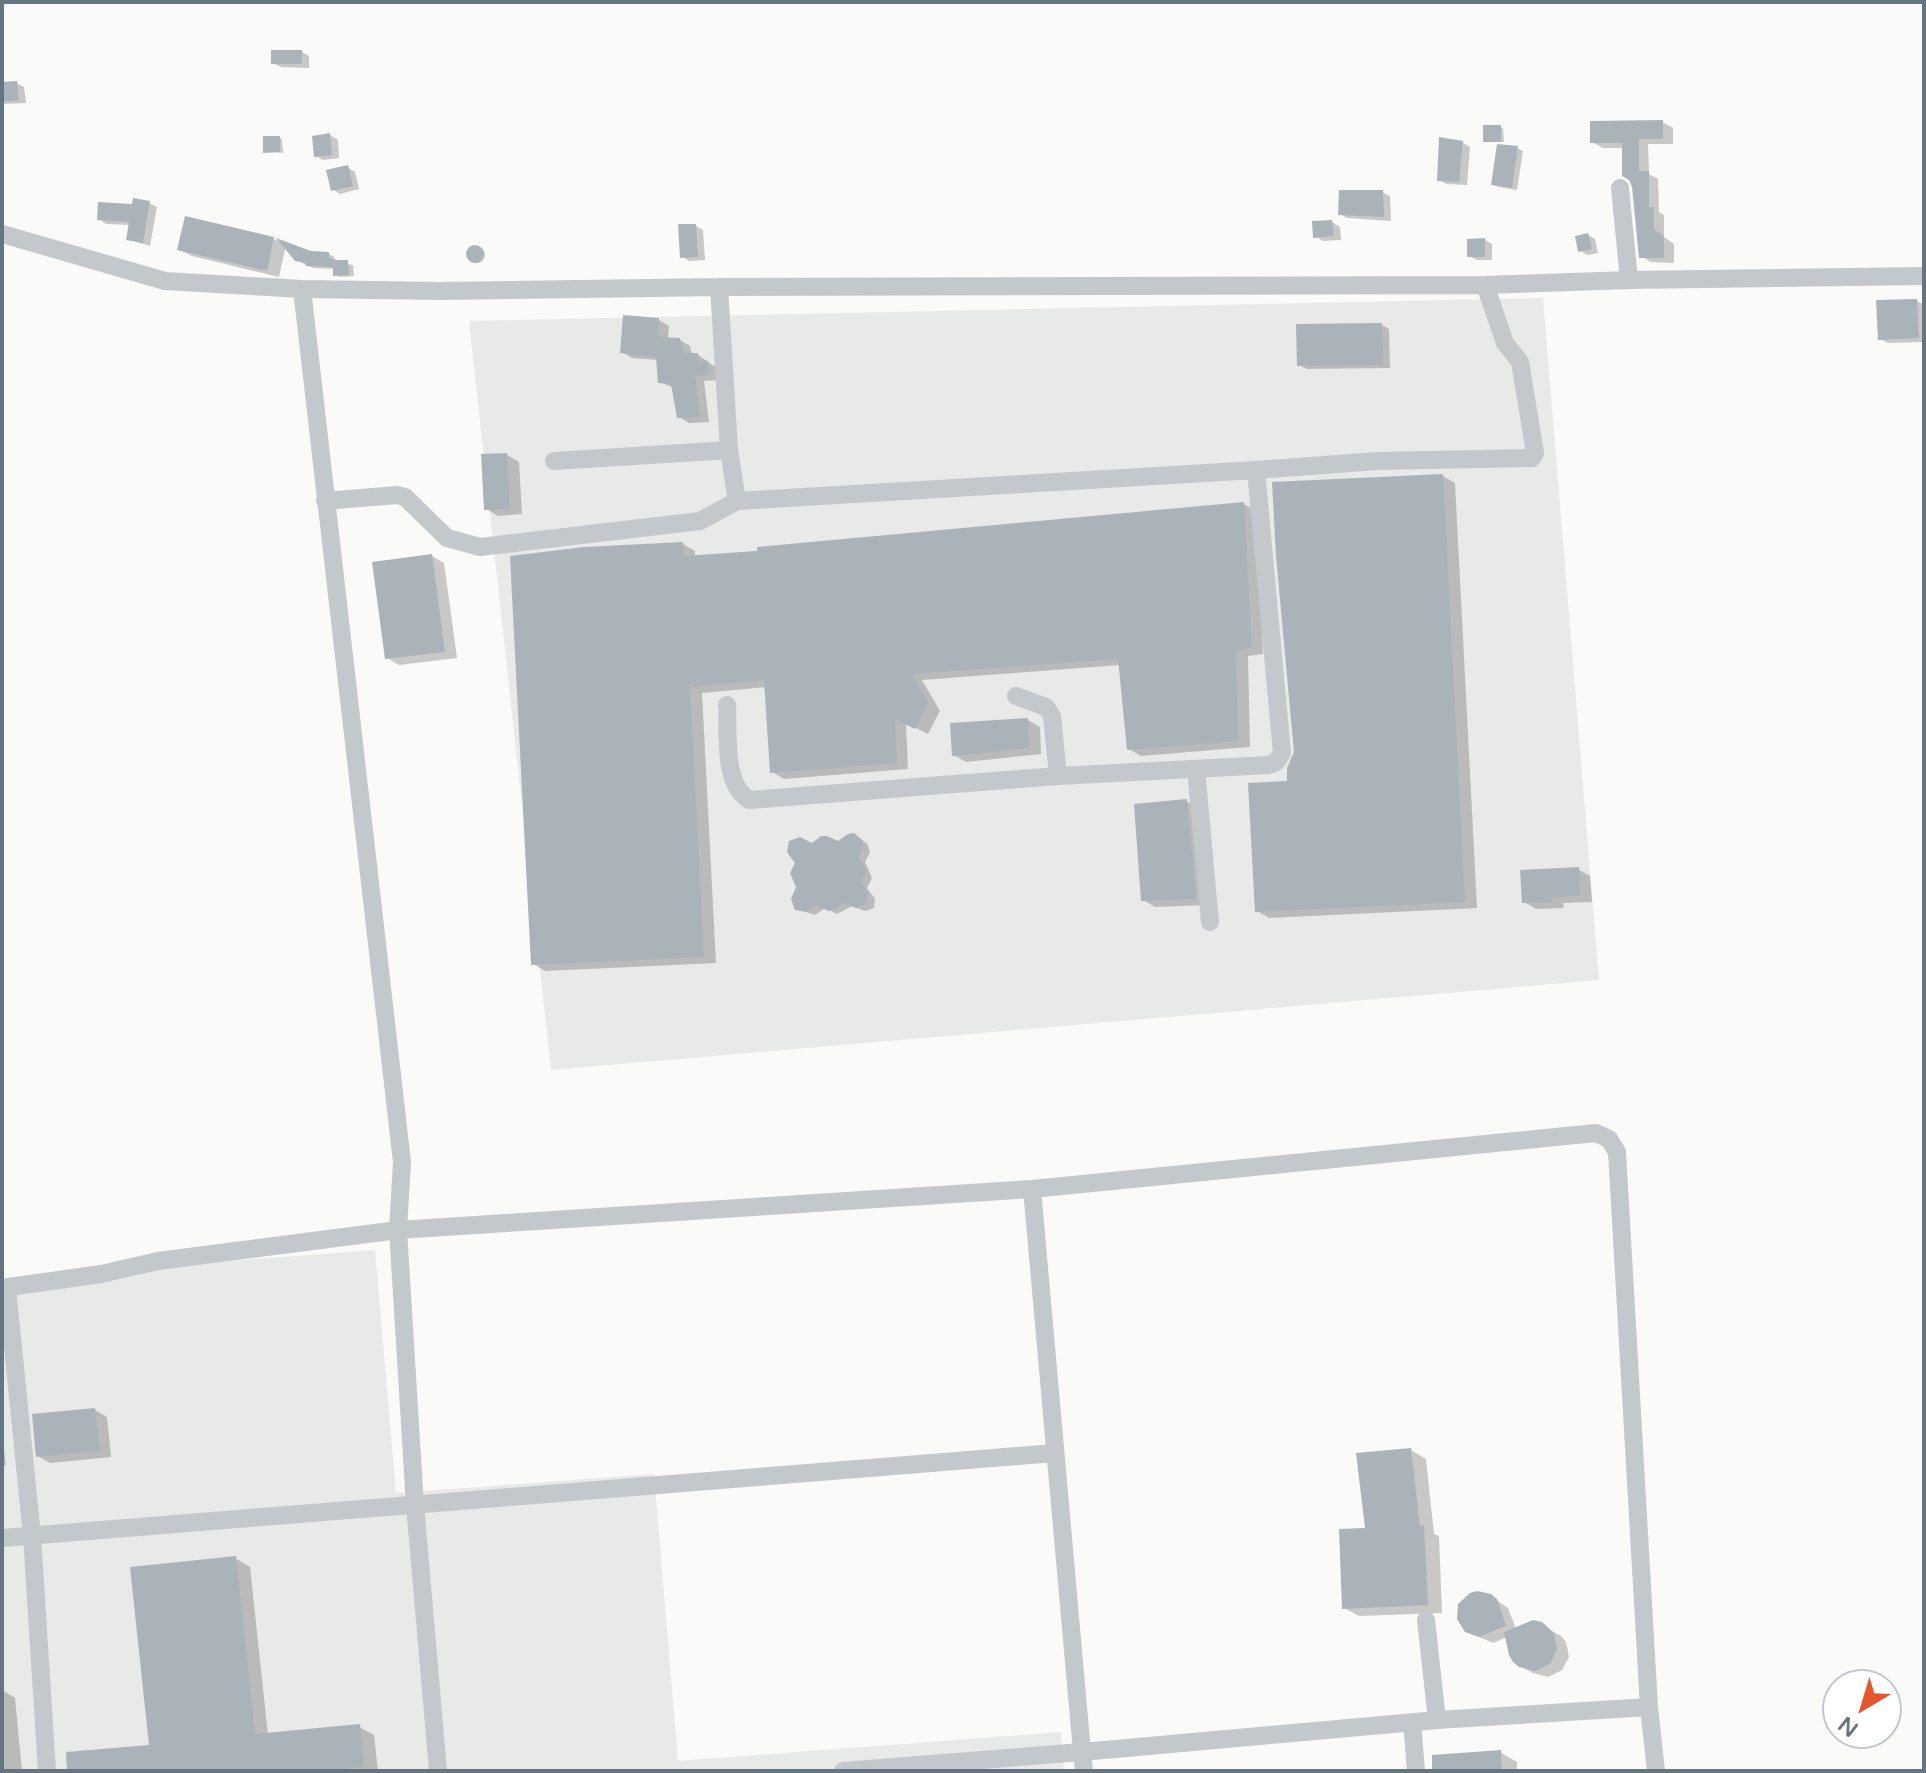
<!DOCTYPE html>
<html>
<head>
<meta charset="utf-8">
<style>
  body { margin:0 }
  #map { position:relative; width:1926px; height:1773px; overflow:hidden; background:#fafaf8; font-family:"Varela Round",sans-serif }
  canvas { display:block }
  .frame { position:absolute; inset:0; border:4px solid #657683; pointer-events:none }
  .north { position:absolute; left:1822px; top:1669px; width:80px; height:80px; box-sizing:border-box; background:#fff; border:2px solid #c1c8cd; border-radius:50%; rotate:218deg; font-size:22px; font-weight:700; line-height:32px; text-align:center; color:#657683 }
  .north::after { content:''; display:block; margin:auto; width:28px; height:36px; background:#e4572e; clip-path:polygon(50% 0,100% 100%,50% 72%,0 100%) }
</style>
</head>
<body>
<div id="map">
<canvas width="1926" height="1773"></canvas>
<div class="frame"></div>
<div class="north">N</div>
</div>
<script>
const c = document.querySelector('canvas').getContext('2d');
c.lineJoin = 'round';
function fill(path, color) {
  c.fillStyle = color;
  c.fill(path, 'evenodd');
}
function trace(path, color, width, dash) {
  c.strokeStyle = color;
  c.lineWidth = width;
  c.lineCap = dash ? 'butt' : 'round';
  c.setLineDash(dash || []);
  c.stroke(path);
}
fill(new Path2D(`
  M1543 298 1599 980 551 1070 469 321Z
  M375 1250 396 1493 654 1474 678 1761 1061 1732 1064 1771H2V1278Z`), '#e8e9e9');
fill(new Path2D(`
  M302 52 309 56V68L281 67 273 63Z
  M16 83 24 87 26 103 2 104V85Z
  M1662 122 1673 128V144H1648L1649 174 1658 179 1659 212 1664 215V237L1674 244V263L1651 262 1641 256 1634 186 1624 148H1603L1592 142Z
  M1500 127 1503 128 1504 142 1485 141Z
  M330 135 338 140 339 158 323 160 316 156Z
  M279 138 282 139 283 153 265 151Z
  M1463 143 1470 147 1467 185 1447 184 1439 180Z
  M1517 148 1523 151 1517 190 1499 187 1494 184Z
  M347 167 355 172 359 189 340 194 332 189Z
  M1382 192 1390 196 1391 221 1347 218 1340 214Z
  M149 203 157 207 150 246 128 239 130 225 106 224 99 219Z
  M186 219 274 239 311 253 329 254 334 257V261L353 265 354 276 340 277 335 274V269L313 268 302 263 286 246 279 277 192 256 180 250Z
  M1332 222 1340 227 1341 240 1323 241 1315 236Z
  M696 226 703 230 705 260 689 261 682 256Z
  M1588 235 1595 239 1598 253 1588 255 1580 251Z
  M1485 240 1492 244V260H1477L1469 256Z
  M469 255a8 8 0 1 1 16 0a8 8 0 1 1-16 0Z
  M1917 301 1924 305V342L1888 343 1880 339Z
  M659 320 669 326 668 340H680L690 346 692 355H698L717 368 719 380 704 381 709 422 689 423 679 417 674 388 660 382 658 360 632 358 622 352Z
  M1382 325 1389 329 1390 368 1307 369 1299 365Z
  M507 455 519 462 522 514 498 516 486 509Z
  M1443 476 1455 483 1477 908 1269 918 1257 911 1290 783Z
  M1244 504 1256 511 1263 654 1248 656 1250 747 1141 756 1129 749 1120 665 922 680 940 711 928 734 906 723 908 769 784 779 772 772 767 687 702 693 716 963 545 971 533 964 683 544 695 551V557Z
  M432 556 444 563 457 658 399 665 387 658Z
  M1028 720 1040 727 1041 754 966 762 954 755Z
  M1186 801 1198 808 1207 905 1155 907 1143 900Z
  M858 838 867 843 870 852 865 862 872 878 867 888 875 899 874 908 865 911 852 906 837 914 825 908 815 915 797 909 812 845 838 843Z
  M1578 869 1590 876 1592 902 1563 903 1564 908 1536 909 1524 902Z
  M95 1410 107 1417 111 1457 50 1463 38 1456Z
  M2 1432 6 1465 2 1466Z
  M1411 1450 1426 1459 1434 1534 1439 1536 1442 1613 1359 1616 1344 1608 1367 1530Z
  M235 1558 250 1567 268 1735 359 1727 374 1735 378 1771H69L151 1746Z
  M1490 1596 1508 1608 1516 1629H1548L1561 1636 1566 1642 1569 1657 1562 1670 1548 1677 1533 1673 1520 1666 1507 1637 1493 1643 1466 1631Z
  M2 1690 15 1698 22 1771H2Z
  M1500 1752 1517 1762V1771H1434Z`), '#0003');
fill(new Path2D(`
  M271 50H302V64H271Z
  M17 81 19 100 2 102V82Z
  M1663 120V139H1639V171H1649V207H1654V229L1664 236V258H1639L1632 187 1629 180 1622 176V143H1590V121Z
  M1483 125H1501V142H1483Z
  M330 133 332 155 314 157 312 136Z
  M263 136H280V152L263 153Z
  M1439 137 1463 141 1459 182 1437 181Z
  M1497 144 1518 146 1512 188 1491 185Z
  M348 165 353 186 331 191 326 170Z
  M1339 190H1383L1384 217 1338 215Z
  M133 198 150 201 143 243 126 240 129 222 97 220 98 202 132 204Z
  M185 216 274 237 267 271 177 250Z
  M1332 220 1334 236 1313 238 1312 221Z
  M678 224H696L698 257 680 258Z
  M1588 233 1592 249 1578 252 1575 236Z
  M276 238 311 251 329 252V258L337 260H348L349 275 333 276V267L306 266V263L295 261Z
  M1485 238V257H1467V239Z
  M466 254a9 9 0 1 1 18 0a9 9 0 1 1-18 0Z
  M1917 299 1919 338 1878 340 1876 300Z
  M623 315 659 318 658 337 680 338 683 353H698L699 361 707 360 709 375 695 376 700 417 677 418 671 384 658 383 656 357 620 353Z
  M1382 323 1383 365 1297 366 1296 324Z
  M507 453 510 509 484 510 481 454Z
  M1443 474 1465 902 1255 912 1248 783 1287 781V768L1294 752 1276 556 1272 482Z
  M1244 502 1252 648 1236 650 1238 741 1127 750 1118 659 912 674 928 703 915 729 895 719 897 763 770 773 764 680 690 687 704 957 531 965 510 556 584 547 683 542 684 556 757 551V547Z
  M432 554 445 652 385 659 372 562Z
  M1028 718 1029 748 952 756 950 723Z
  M1187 799 1196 899 1141 901 1134 804Z
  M854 833 863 841V847L858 857 865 867 866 873 861 883 868 893 866 904 856 908 844 903 834 910 828 911 816 905 806 912 795 910 791 899 796 887 790 873 795 863 787 852 789 841 800 837 812 843 821 836H827L838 841 848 834Z
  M1579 867 1580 896 1552 897V902L1522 903 1520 870Z
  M95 1408 100 1451 36 1457 32 1414Z
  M1411 1448 1420 1526 1424 1525 1428 1605 1342 1609 1339 1529 1365 1528 1356 1453Z
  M236 1556 255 1734 360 1724 364 1767 322 1771H67L66 1752 149 1745 130 1567Z
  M1477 1591 1491 1594 1497 1599 1506 1626 1479 1637 1465 1632 1457 1619 1458 1604 1470 1593Z
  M1533 1620 1542 1622 1554 1633 1557 1649 1550 1664 1535 1671 1519 1667 1513 1662 1509 1655 1504 1632Z
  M1501 1750 1502 1771H1432V1755Z`), '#aab3b9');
trace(new Path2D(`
  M1620 188 1629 280
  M2 234 165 281 302 289 442 291 719 287 1485 285 1629 280 1924 276
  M719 287 729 450 737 501 1256 470 1282 753 1276 762 1269 765 1058 776 749 800C722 782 729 735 727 705
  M302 289 402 1162 398 1230 415 1505 438 1771
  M554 461 729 450
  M1256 470 1378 461 1532 458 1535 453 1520 362 1505 343 1485 285
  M325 501 397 495 405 497 447 538 480 547 700 521 737 501
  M1016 696 1046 707 1052 716 1058 776
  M1196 769 1210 922
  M1032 1189 1082 1752 1437 1720 1649 1707
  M2 1288 101 1274 158 1261 398 1230 1032 1189 1596 1133 1609 1139 1617 1152 1649 1707 1656 1771
  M7 1288 32 1536 47 1771
  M2 1538 1055 1453
  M1426 1620 1437 1720
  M1412 1722 1416 1771
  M843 1771 1082 1752 1084 1771`), '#c3c8cc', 18);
</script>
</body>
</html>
